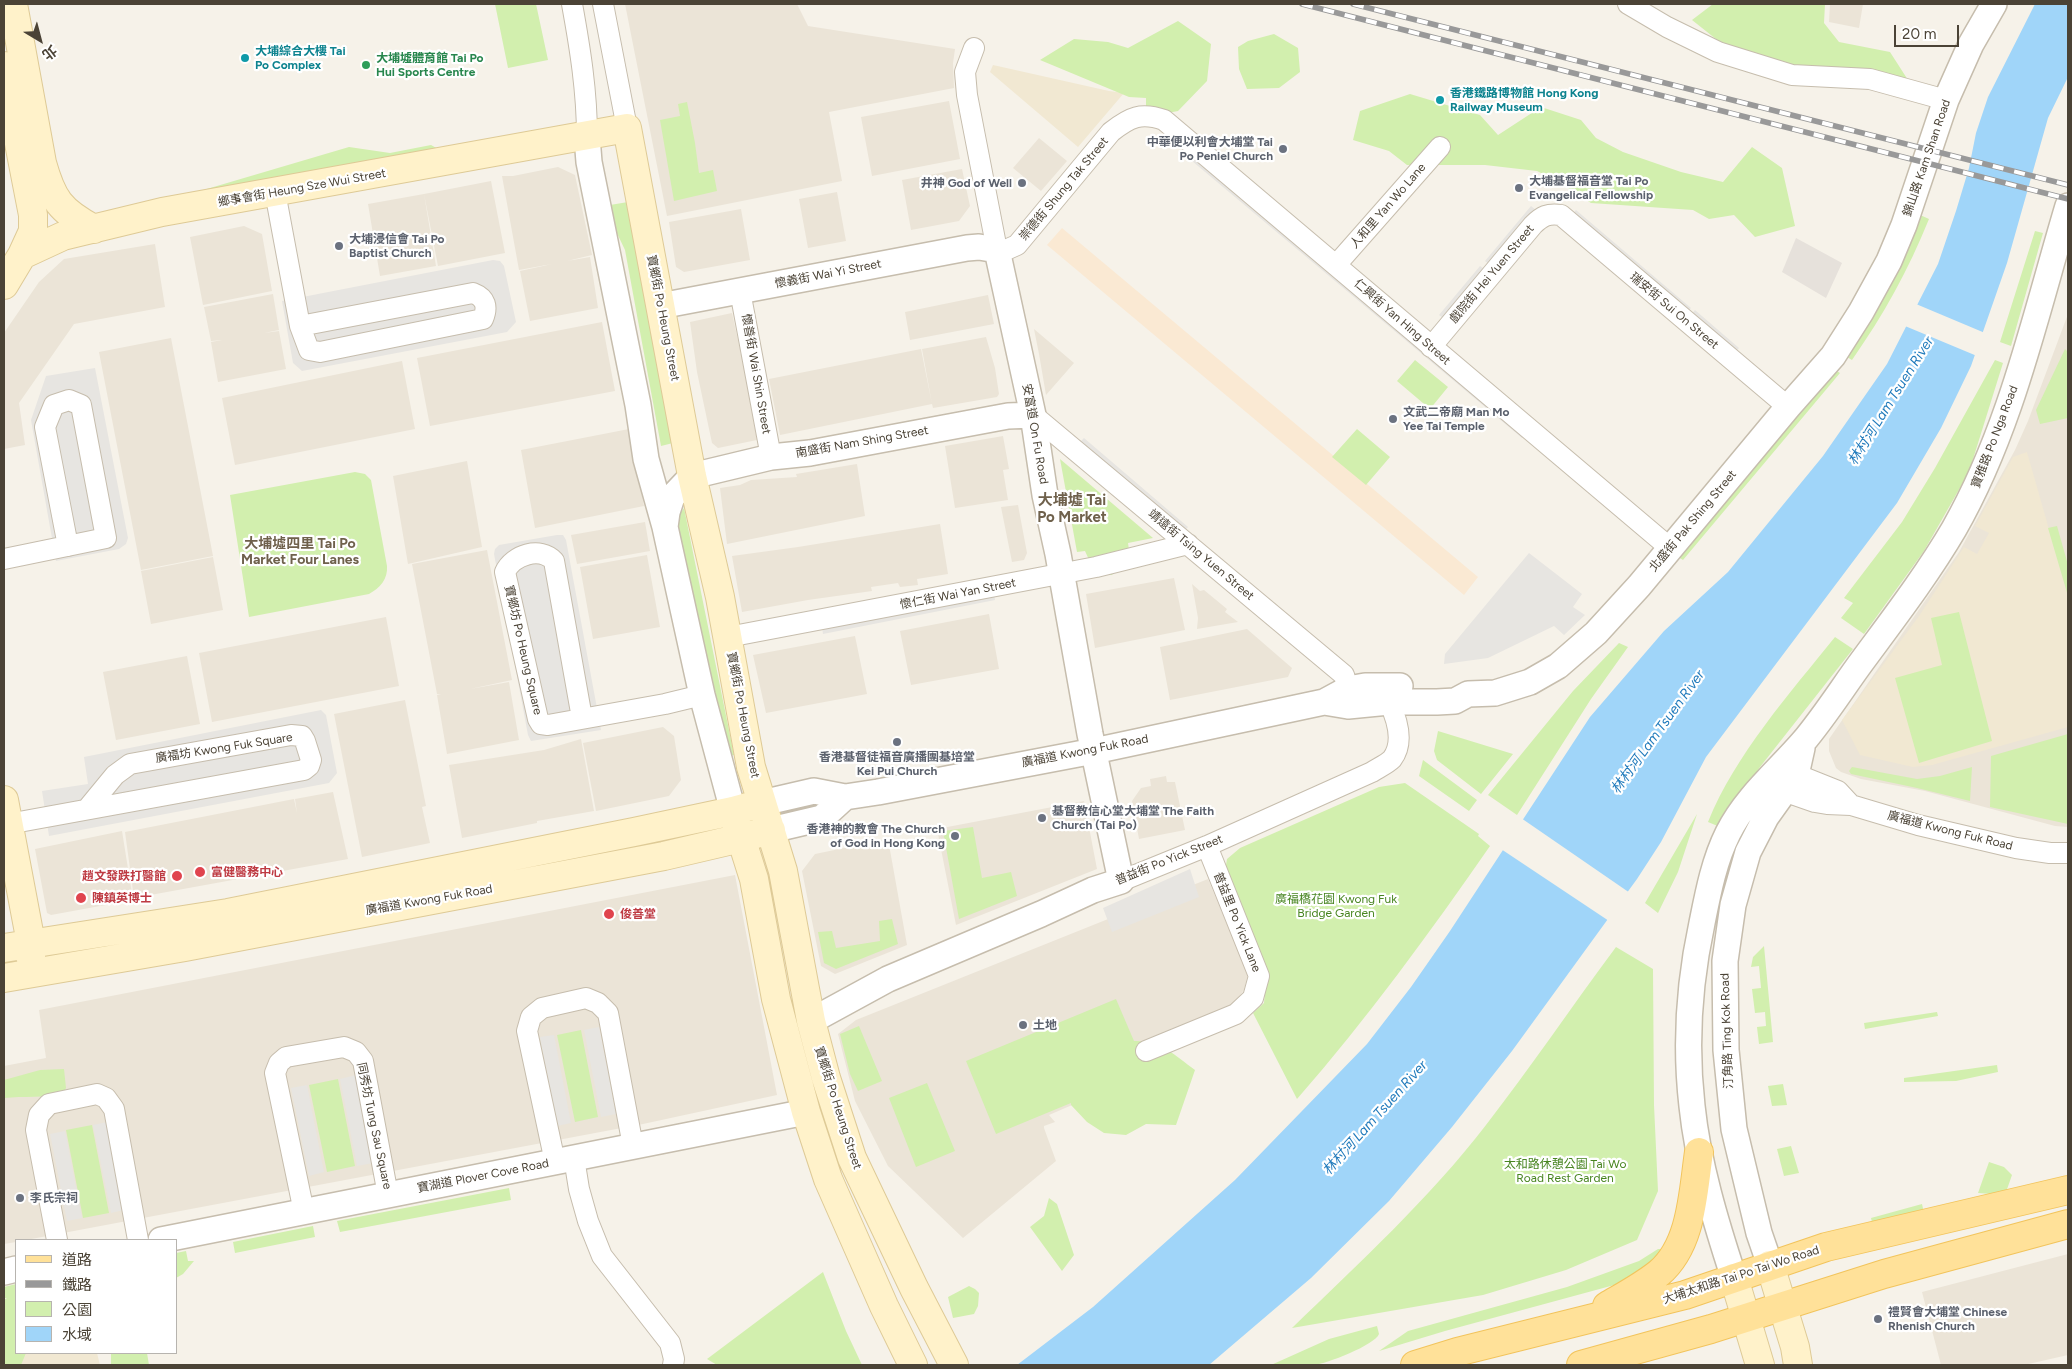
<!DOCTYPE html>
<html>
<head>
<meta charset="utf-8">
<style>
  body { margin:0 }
  #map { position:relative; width:2072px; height:1369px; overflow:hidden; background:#f6f2e9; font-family:Figtree,"Noto Sans TC",sans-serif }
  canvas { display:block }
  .frame { position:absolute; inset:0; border:5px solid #4b4336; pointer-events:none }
  .legend { position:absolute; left:15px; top:1239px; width:162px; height:115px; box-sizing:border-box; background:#fff; border:1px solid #b7b4af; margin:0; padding:6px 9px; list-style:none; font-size:15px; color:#4b4336 }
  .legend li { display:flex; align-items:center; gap:10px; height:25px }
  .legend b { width:25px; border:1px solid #b7b4af }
  .north { position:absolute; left:15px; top:15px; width:50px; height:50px; -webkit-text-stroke:4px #fff; paint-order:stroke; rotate:143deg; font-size:14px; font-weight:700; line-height:20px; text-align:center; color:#4b4336 }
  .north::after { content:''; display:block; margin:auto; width:18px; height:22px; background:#4b4336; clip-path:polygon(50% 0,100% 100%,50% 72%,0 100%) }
  .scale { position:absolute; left:1894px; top:25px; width:65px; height:22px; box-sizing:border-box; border:2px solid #4b4336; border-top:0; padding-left:6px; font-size:15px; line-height:18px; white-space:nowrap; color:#4b4336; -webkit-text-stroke:4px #fff; paint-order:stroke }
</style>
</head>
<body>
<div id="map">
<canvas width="2072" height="1369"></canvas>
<div class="frame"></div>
<ul class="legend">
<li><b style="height:6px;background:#ffe199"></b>道路</li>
<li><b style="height:6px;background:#999"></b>鐵路</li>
<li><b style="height:14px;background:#d2efae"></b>公園</li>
<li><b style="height:14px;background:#a0d5f9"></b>水域</li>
</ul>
<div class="north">北</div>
<div class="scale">20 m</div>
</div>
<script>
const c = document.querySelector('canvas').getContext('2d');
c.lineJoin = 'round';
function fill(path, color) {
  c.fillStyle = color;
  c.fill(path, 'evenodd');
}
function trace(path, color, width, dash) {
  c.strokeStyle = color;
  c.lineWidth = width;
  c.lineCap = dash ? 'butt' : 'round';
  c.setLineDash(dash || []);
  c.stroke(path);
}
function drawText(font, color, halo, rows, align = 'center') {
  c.font = font + ' Figtree,"Noto Sans TC",sans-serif';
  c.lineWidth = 4.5;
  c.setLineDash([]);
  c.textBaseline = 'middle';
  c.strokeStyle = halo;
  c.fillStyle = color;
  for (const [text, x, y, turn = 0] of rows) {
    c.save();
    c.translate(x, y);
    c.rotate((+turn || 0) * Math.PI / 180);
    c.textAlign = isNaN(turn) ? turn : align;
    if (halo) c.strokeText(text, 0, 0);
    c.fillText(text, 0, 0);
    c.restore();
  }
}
fill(new Path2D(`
  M625 4H797L808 26 955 49 953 63 954 88 829 112 842 181 667 216Z
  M1830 4H1863L1859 28 1829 22Z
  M949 101 960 159 872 176 861 117Z
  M1039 138 1067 161 1041 191 1013 168Z
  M558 167 575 175 592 255 567 261 590 257 598 308 530 321 520 271 552 264 519 270 502 176H513Z
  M962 169 970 206 959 221 911 230 902 180Z
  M491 181 505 253 438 266 424 194Z
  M837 192 846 241 808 248 799 199Z
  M424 194 436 266 380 276 368 204Z
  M741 209 750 260 684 272 676 267 669 222Z
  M244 226 262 234 272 291 203 305 190 237Z
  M155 244 165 307 74 324 19 403 25 445 4 449V333L39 282 64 259Z
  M273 294 279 330 264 333 279 331 286 369 218 382 211 342 222 340 211 341 204 307Z
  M988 295 994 324 910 340 905 312Z
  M732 313 743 363 757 440 718 448 712 443 697 372 690 322Z
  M2068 314V827L2055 826 1925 791 1861 779 1841 772 1836 768 1829 751V739L1959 552 2015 450 2028 421Z
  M602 322 615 391 430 426 417 358Z
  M1034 329 1074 363 1046 395 1039 354Z
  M986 337 995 368 999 394 997 397 933 408 932 404 780 435 769 379 921 349 932 404 922 349Z
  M171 338 213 556 141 570 99 352Z
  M402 361 415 429 235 465 222 398Z
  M629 429 644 506 535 528 521 450Z
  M1003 436 1009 469 1003 470 1008 500 955 508 945 446Z
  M467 461 482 547 408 564 393 476Z
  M857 464 865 516 727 544 720 488 740 485 751 480 797 477 796 474Z
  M1018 505 1027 553 1024 560 1012 562 1001 507Z
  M645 522 650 551 577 564 571 535Z
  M940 524 948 574 917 579 918 585 900 587 898 583 871 587 872 591 808 600 742 612 732 556 798 547Z
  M487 550 512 680 470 689 509 682 519 740 447 754 437 695 441 694H437L412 564Z
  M647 555 660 627 593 639 580 567Z
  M213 557 223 610 151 624 141 571Z
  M1174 578 1185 630 1095 648 1086 594Z
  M1192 584 1200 591 1204 590 1227 609 1225 612 1238 622 1197 629 1198 618Z
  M989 614 999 669 911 685 900 631Z
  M386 617 399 686 212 722 199 653Z
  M1247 629 1292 668 1288 677 1170 700 1160 647Z
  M855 636 867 694 766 713 753 655Z
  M187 656 200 724 116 740 103 672Z
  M405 700 426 806 422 807 430 843 362 857 334 714Z
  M663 727 674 736 681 780 669 796 596 811 583 743Z
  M581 739 594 811 537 821V823L462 838 449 765 544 750Z
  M1166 776 1167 782H1175L1185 830 1139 839 1132 801 1141 788 1151 786 1150 779Z
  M333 792 348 859 239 879 235 861 238 879 134 898 125 832 294 799 297 813 295 799Z
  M1084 801 1097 869 956 925 937 829Z
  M122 831 133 900 51 915 47 913 35 849Z
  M888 839 907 945 835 974 821 966 802 871 815 854Z
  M735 875 777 1095 643 1124 26 1240H16V1242L4 1244V1066L46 1058 39 1010Z
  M1208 879 1248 974 1244 990 1233 1004 1140 1044 1151 1071 1049 1115 1055 1122 1044 1126V1128L1056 1161 963 1238 888 1166 855 1101 838 1034 856 1020Z
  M2068 1254V1355L2024 1365H1941L1922 1292Z`), '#ebe4d7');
fill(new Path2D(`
  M1062 228 1478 577 1464 595 1047 245Z`), '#fae9d3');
fill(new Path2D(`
  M1796 238 1842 263 1826 298 1782 272Z`), '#e6e1db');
fill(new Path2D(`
  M993 65 1109 91 1124 93 1078 147 990 72Z
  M2027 452 2068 596V727L1932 765 1913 767 1860 755 1842 720 1919 616 1964 547 1977 554 1989 533 1975 526 2013 457Z
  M4 1314 16 1353H97L100 1365H4Z`), '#f1e8d2');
fill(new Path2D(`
  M495 4H536L548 60 508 68Z
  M1713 4H1825L1824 23 1839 42 1890 52 1908 80 1799 70 1726 47 1692 20Z
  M1178 21 1211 44 1207 81 1178 111 1162 114 1146 111V98L1129 97 1040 60 1074 39 1108 42 1128 48Z
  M1274 34 1298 48 1300 72 1279 88 1247 89 1239 69 1238 47 1248 41Z
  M1410 94 1480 115 1498 135 1541 107 1581 120 1596 138 1623 152 1681 172 1723 182 1752 147 1782 168 1795 226 1755 237 1734 215 1709 219 1693 210 1591 203 1559 182 1537 171 1485 165H1407L1389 151 1353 140 1360 111Z
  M687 102 695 143 699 173 713 170 717 191 674 201 660 120 680 116 678 104Z
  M431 145 451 156 208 210 200 191 349 147 390 153Z
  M628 202 673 443 661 446 625 250 604 206Z
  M1918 214 1929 219C1908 271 1884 314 1852 360L1842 354Z
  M2035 231 2043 233 2011 346 2000 342Z
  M2065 349 2068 352V418L2040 424 2036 410Z
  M1415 360 1448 387 1430 409 1397 381Z
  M1995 360 2003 363 1969 472 1924 551 1864 634 1841 618 1853 603 1844 598 1902 522 1935 468Z
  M1831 367 1840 373 1683 560 1675 555Z
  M1357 429 1390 457 1366 485 1332 457Z
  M1060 459 1153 538 1128 543 1129 550 1112 575 1095 573 1085 551 1077 552Z
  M355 472 365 474 371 480 387 566C388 579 380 588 369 594L249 617 230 495Z
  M684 508 734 755 727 756 676 528 677 518Z
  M2057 526 2068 565V596L2048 528Z
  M1959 612 1992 741 1919 763 1895 678 1942 665 1931 618Z
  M1835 637 1853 649 1760 767 1720 827 1708 822C1735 755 1790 693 1835 637Z
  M1619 643 1628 647 1591 699 1517 815 1488 795 1573 691Z
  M1438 731 1513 754 1481 794 1437 760 1434 751Z
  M2068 734V824L1990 807 1991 756Z
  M1423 760 1477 800 1469 811 1419 776Z
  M1852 767 1917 779 1940 776 1972 767 1970 801 1917 788 1851 774 1849 771Z
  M1405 783 1479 834 1478 836 1490 846C1431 931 1367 1019 1297 1099L1253 1013 1264 1003 1266 978 1225 871 1227 859 1240 848 1379 787Z
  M1697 814 1678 872 1658 913 1645 903Z
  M973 827 982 878 1011 872 1017 896 959 919 943 831Z
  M892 919 898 944 836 969 824 963 818 932 832 931 836 948 880 941 879 921Z
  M1764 946 1773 1042 1759 1044 1757 1027 1766 1026 1765 1012 1755 1013 1752 989 1761 988 1759 966 1751 967 1753 957Z
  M1616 947 1653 969 1654 1105 1658 1191 1637 1240 1566 1270 1483 1295 1292 1328C1359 1263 1429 1199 1486 1125 1531 1067 1572 1006 1616 947Z
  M1116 999 1134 1041C1160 1040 1175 1055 1195 1070L1176 1125 1146 1124 1126 1135 1104 1133 1087 1122 1071 1105V1103L996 1134 966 1061Z
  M1937 1012 1938 1016 1865 1029 1864 1023Z
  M859 1026 882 1081 858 1091 850 1074 840 1034Z
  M581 1030 598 1117 575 1122 557 1035Z
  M1997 1065 1998 1072 1956 1081 1904 1082V1078Z
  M64 1069 66 1088 63 1094C44 1098 24 1096 4 1098V1080L40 1070Z
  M338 1079 355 1166 327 1172 309 1085Z
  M927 1083 955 1151 916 1167 889 1098Z
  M1783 1084 1787 1105 1772 1106 1768 1086Z
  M92 1125 109 1213 83 1218 66 1130Z
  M1791 1146 1799 1173 1784 1176 1777 1149Z
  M1989 1162 2004 1167 2012 1175 2005 1195 1978 1193Z
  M509 1188 511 1200 340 1232 337 1221Z
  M1049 1198 1057 1204 1074 1255 1062 1271 1030 1227 1044 1216Z
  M1922 1204 1924 1213 1873 1227 1871 1218Z
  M313 1226 315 1237 235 1253 233 1242Z
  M1658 1249H1666L1636 1276 1618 1284 1445 1331 1379 1351 1408 1331 1567 1287 1639 1261Z
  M186 1251 188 1261H194L183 1274 176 1278V1253Z
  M823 1272 846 1331 862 1365H717L707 1359Z
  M16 1284V1353H26L21 1365H4V1300L7 1298H4V1287Z
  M969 1286 975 1289 979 1293 978 1306 974 1314 953 1318 948 1297Z
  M1377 1326 1379 1334C1375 1345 1326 1364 1314 1365 1300 1367 1285 1365 1271 1365L1329 1339Z
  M111 1353H147L149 1365H111Z`), '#d2efae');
fill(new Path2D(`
  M1197 155 1527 432 1522 438 1192 161Z
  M1531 206 1537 211 1490 265 1485 261Z
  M1576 210 1691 308 1686 313 1571 216Z
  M493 260 500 261 504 266 516 322 507 332 302 371 293 363 282 301Z
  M1480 266 1486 270 1444 319 1439 315Z
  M1695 310 1739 348 1734 354 1690 316Z
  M95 368 128 538 126 544 119 549 56 561 31 420 46 376Z
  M1084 438 1188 527 1184 532 1079 443Z
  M557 535H563L566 540 601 730 531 741 528 735 494 554 495 549 499 545Z
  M1529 553 1582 594 1573 607 1585 615 1564 635 1554 626 1488 658 1444 664 1445 654Z
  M994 593 995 600 823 634 822 627Z
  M321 710 326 715 337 773 329 783 49 836 42 791 88 784 84 757Z
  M1190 869 1199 897 1112 932 1103 908Z
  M599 1027 616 1114 601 1117 584 1030Z
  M554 1035 571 1123 557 1126 540 1037Z
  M356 1075 373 1163 357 1166 340 1079Z
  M307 1085 324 1172 309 1176 291 1088Z
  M107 1122 124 1210 111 1213 93 1125Z
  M65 1131 82 1218 67 1221 50 1134Z`), '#e7e5e1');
fill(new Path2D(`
  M2035 4H2068V77L2048 118 2007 263 1971 366 1941 428 1897 503 1706 757 1661 842 1637 879 1512 1051 1452 1127 1389 1201 1311 1278 1209 1365H1017L1093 1307 1235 1180 1367 1044 1411 987 1450 931 1590 717 1664 631 1728 572 1823 456 1887 364 1938 264 1956 211 1969 168 1976 133 1988 97Z`), '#a0d5f9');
fill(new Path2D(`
  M1916 304 1985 333 1977 356 1905 326Z
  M1521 818 1630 893 1609 921 1501 849Z`), '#f6f2e9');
const minor = new Path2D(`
  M572 4C580 48 587 91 587 137
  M603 4 627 128
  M1628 4 1667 27 1718 52 1792 75 1870 79 1946 100
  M974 48 965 72 967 95 997 250 1008 249 1017 245 1111 132C1130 117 1141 112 1164 120L1670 548
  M275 192 300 326
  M1336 265 1440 147
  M740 291 771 457
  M473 293C486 298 488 307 483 319L320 352 309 350 300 326Z
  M1431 347 1533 225C1542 216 1548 213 1561 215L1788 407
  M1033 415 1344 675 1348 689V704
  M4 559 106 538 81 405 69 400 54 405 45 427 68 546
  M728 637 1096 567 1188 544
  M582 718 554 561C540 546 513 555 505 572L538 719 541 724 548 725 665 704 702 695
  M1783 769 1838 791 1851 805
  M1772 787 1815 802 1827 804 1851 805 1918 825 2016 848 2050 853H2068
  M8 824 304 770 309 766 311 760 305 741 302 736 291 735 130 764 115 775 87 809
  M1121 881 1207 846 1372 772C1378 768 1387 764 1392 759 1405 742 1397 719 1389 702
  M1146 1051 1236 1014 1253 998 1259 976 1207 846
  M574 1158 579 1189 588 1221 602 1256 670 1343 674 1359 673 1365
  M555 1162 527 1031 531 1017 542 1008 586 998 598 1003 608 1013 633 1146
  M304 1212 275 1073 279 1063 286 1057 344 1047 356 1052 363 1061 388 1195
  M57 1240 36 1130 39 1115 49 1104 97 1094 106 1098 114 1109 138 1240`);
const tertiary = new Path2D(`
  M587 137 589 162 638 405 646 459 665 527 702 695 733 811
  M660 306 967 248 979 247 997 250 1033 415 1045 495 1058 554 1090 734 1121 881 1093 890 1041 914 888 979 811 1021
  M665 527 667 512 672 497 692 476 771 457 810 453 1008 416 1033 415
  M1324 702 1348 706 1389 702H1437L1455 701 1468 694 1495 693 1530 682 1558 666 1596 633 1639 586 1788 407 1833 356 1861 312 1889 261 1904 225 1946 100 1971 44 1994 4
  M762 803 814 791 845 797 878 792 1094 751 1324 702 1348 689 1365 686H1400
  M771 830 822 818 845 797
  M161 1240 806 1112
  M1770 1265 1759 1233 1734 1129 1726 1050 1725 961 1733 905 1748 852 1766 817 1796 775 1802 748
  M4 1272 16 1269
  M1734 1278C1716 1223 1698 1164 1692 1106 1685 1045 1689 983 1702 923 1708 893 1714 861 1728 833 1746 797 1778 771 1803 742 1825 716 1843 687 1863 660 1894 618 1927 575 1954 529 2011 429 2035 316 2068 206`);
const secondary = new Path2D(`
  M13 4 42 163C52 199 60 211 94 229
  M4 66 33 215V231L22 255 4 285
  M22 255 63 236 162 212 627 128 692 476 720 597 751 767 783 871 811 1021 826 1078 852 1158 914 1288 954 1365
  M4 800 31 943V960
  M736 822 754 879 776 999 806 1112 828 1179 884 1306 913 1365
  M4 948 228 913 634 832 733 811 762 803
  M4 978 185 947 664 856 741 838 771 830
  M1770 1265 1795 1347 1798 1365
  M1734 1278 1760 1365`);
const primary = new Path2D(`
  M1607 1306C1624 1296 1643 1286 1659 1273 1692 1245 1693 1193 1699 1152
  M1415 1365 1457 1352 1685 1295 1826 1247 2068 1190
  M1581 1365 1711 1329 1884 1274 2068 1224`);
trace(minor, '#c6bdad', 22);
trace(tertiary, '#c6bdad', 28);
trace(secondary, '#deca96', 30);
trace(primary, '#f2c45c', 30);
trace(minor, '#fff', 20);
trace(tertiary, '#fff', 25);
trace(secondary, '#fff2ca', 28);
trace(primary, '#ffe199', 28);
const rail = new Path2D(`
  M1302 4 2068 199
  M1353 4 2068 185`);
trace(rail, '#999', 5.5);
trace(rail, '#fff', 4, [11]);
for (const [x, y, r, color] of [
  [245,58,5,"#0f9aa8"],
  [366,65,5,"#2e9e5b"],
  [1440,100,5,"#0f9aa8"],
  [1283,149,5,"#6b7280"],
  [1022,183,5,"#6b7280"],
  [1519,188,5,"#6b7280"],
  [339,246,5,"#6b7280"],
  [1393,419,5,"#6b7280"],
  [897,742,5,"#6b7280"],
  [1042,818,5,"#6b7280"],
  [955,836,5,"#6b7280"],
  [200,872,6,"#e0444e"],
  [177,876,6,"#e0444e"],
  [81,898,6,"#e0444e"],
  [609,914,6,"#e0444e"],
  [1023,1025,5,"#6b7280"],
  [20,1198,5,"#6b7280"],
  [1878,1319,5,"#6b7280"]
]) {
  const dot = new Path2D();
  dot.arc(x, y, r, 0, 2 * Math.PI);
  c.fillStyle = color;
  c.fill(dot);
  trace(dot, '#fff', 2);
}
drawText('bold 12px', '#0d838f', '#fff', [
  ["大埔綜合大樓 Tai",255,51],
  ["Po Complex",255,65],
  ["香港鐵路博物館 Hong Kong",1450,93],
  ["Railway Museum",1450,107]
], 'left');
drawText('bold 12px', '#27864d', '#fff', [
  ["大埔墟體育館 Tai Po",376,58],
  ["Hui Sports Centre",376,72]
], 'left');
drawText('bold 12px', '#5b616d', '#fff', [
  ["中華便以利會大埔堂 Tai",1273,142,"right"],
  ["Po Peniel Church",1273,156,"right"],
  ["大埔基督福音堂 Tai Po",1529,181],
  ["Evangelical Fellowship",1529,195],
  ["井神 God of Well",1012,183,"right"],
  ["大埔浸信會 Tai Po",349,239],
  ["Baptist Church",349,253],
  ["文武二帝廟 Man Mo",1403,412],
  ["Yee Tai Temple",1403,426],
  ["香港基督徒福音廣播團基培堂",897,757,"center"],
  ["Kei Pui Church",897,771,"center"],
  ["基督教信心堂大埔堂 The Faith",1052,811],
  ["Church (Tai Po)",1052,825],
  ["香港神的教會 The Church",945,829,"right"],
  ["of God in Hong Kong",945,843,"right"],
  ["土地",1033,1025],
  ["李氏宗祠",30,1198],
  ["禮賢會大埔堂 Chinese",1888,1312],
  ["Rhenish Church",1888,1326]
], 'left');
drawText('12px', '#4b4336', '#fff', [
  ["錦山路 Kam Shan Road",1927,158,-71],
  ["鄉事會街 Heung Sze Wui Street",302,188,-10],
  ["崇德街 Shung Tak Street",1064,189,-50],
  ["人和里 Yan Wo Lane",1388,206,-49],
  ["懷義街 Wai Yi Street",828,274,-11],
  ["戲院街 Hei Yuen Street",1492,274,-50],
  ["瑞安街 Sui On Street",1674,311,40],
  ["寶鄉街 Po Heung Street",663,318,79],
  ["仁興街 Yan Hing Street",1402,322,41],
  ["懷善街 Wai Shin Street",756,374,80],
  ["安富道 On Fu Road",1035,434,80],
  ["寶雅路 Po Nga Road",1995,437,-69],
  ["南盛街 Nam Shing Street",862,442,-10],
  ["北盛街 Pak Shing Street",1693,521,-50],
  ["靖遠街 Tsing Yuen Street",1201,555,40],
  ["懷仁街 Wai Yan Street",958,594,-11],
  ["寶鄉坊 Po Heung Square",523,650,77],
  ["寶鄉街 Po Heung Street",743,715,79],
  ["廣福坊 Kwong Fuk Square",224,748,-9],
  ["廣福道 Kwong Fuk Road",1085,751,-11],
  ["廣福道 Kwong Fuk Road",1950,831,14],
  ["普益街 Po Yick Street",1169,860,-22],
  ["廣福道 Kwong Fuk Road",429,900,-10],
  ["普益里 Po Yick Lane",1237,922,68],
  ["汀角路 Ting Kok Road",1727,1031,-92],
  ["寶鄉街 Po Heung Street",838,1108,72],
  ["同秀坊 Tung Sau Square",374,1126,78],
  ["寶湖道 Plover Cove Road",483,1176,-11],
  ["大埔太和路 Tai Po Tai Wo Road",1741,1275,-18]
]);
drawText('bold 12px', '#be3a42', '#fff', [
  ["富健醫務中心",211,872],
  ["趙文發跌打醫館",166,876,"right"],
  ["陳鎮英博士",92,898],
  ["俊善堂",620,914]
], 'left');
drawText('12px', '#488521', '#fff', [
  ["廣福橋花園 Kwong Fuk",1336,899],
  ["Bridge Garden",1336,913],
  ["太和路休憩公園 Tai Wo",1565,1164],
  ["Road Rest Garden",1565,1178]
]);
drawText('italic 14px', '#217bbc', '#fff', [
  ["林村河 Lam Tsuen River",1891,401,-58],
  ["林村河 Lam Tsuen River",1658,732,-54],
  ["林村河 Lam Tsuen River",1375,1118,-48]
]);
drawText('bold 14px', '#6f614c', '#fff', [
  ["大埔墟四里 Tai Po",300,544],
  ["Market Four Lanes",300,560]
]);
drawText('bold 15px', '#6f614c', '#fff', [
  ["大埔墟 Tai",1072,501],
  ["Po Market",1072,518]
]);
</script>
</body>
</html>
